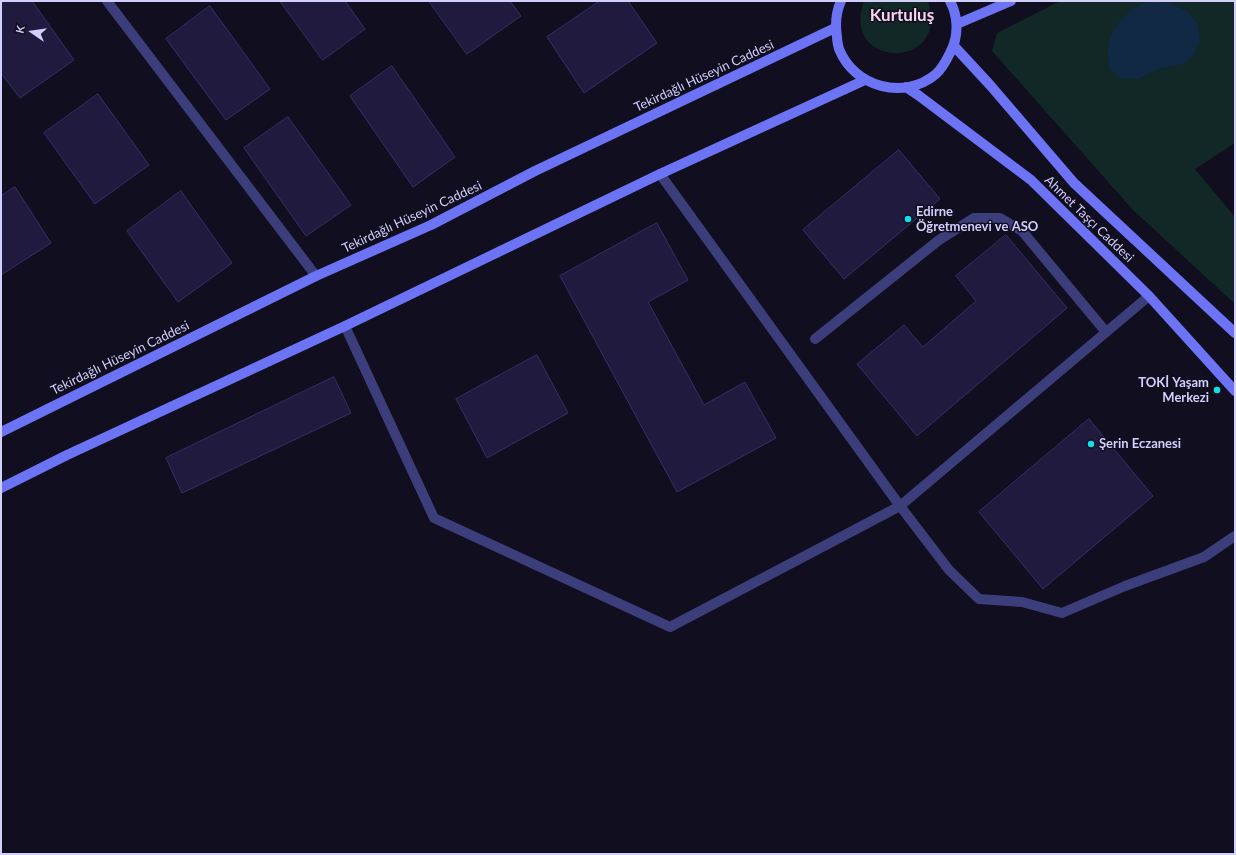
<!DOCTYPE html>
<html>
<head>
<meta charset="utf-8">
<style>
  body { margin:0 }
  #map { position:relative; width:1236px; height:855px; overflow:hidden; background:#100e1f; font-family:Lato,sans-serif }
  canvas { display:block }
  .frame { position:absolute; inset:0; border:2px solid #d1cffc; pointer-events:none }
  .north { position:absolute; left:12px; top:12px; width:40px; height:40px; -webkit-text-stroke:3px #100e1f; paint-order:stroke; rotate:283deg; font-size:11px; font-weight:700; line-height:16px; text-align:center; color:#d1cffc }
  .north::after { content:''; display:block; margin:auto; width:14px; height:18px; background:#d1cffc; clip-path:polygon(50% 0,100% 100%,50% 72%,0 100%) }
</style>
</head>
<body>
<div id="map">
<canvas width="1236" height="855"></canvas>
<div class="frame"></div>
<div class="north">K</div>
</div>
<script>
const c = document.querySelector('canvas').getContext('2d');
c.lineJoin = 'round';
function fill(path, color) {
  c.fillStyle = color;
  c.fill(path, 'evenodd');
}
function trace(path, color, width, dash) {
  c.strokeStyle = color;
  c.lineWidth = width;
  c.lineCap = dash ? 'butt' : 'round';
  c.setLineDash(dash || []);
  c.stroke(path);
}
function drawText(font, color, halo, rows, align = 'center') {
  c.font = font + ' Lato,sans-serif';
  c.lineWidth = 3;
  c.setLineDash([]);
  c.textBaseline = 'middle';
  c.strokeStyle = halo;
  c.fillStyle = color;
  for (const [text, x, y, turn = 0] of rows) {
    c.save();
    c.translate(x, y);
    c.rotate((+turn || 0) * Math.PI / 180);
    c.textAlign = isNaN(turn) ? turn : align;
    if (halo) c.strokeText(text, 0, 0);
    c.fillText(text, 0, 0);
    c.restore();
  }
}
fill(new Path2D(`
  M864 1H928C951 72 839 69 864 1Z
  M1060 1H1235V143L1195 169 1235 217V304L1133 210 992 51 997 33Z`), '#112826');
fill(new Path2D(`
  M1150 1H1158L1172 4 1188 12 1198 24 1200 41 1192 57 1182 64 1158 69 1138 79 1121 78 1110 69 1107 53 1110 37 1120 21 1133 8Z`), '#112944');
const building = new Path2D(`
  M5 1H32L74 60 20 98 1 73V4Z
  M280 1H345L365 29 323 60Z
  M429 1H510L521 16 467 54Z
  M600 1H628L657 43 584 93 547 37Z
  M210 6 270 89 226 120 166 39Z
  M392 66 455 157 413 187 350 96Z
  M98 94 149 165 95 204 44 133Z
  M288 117 351 205 306 236 244 148Z
  M899 150 940 199 844 279 803 230Z
  M15 187 51 243 1 275V196Z
  M181 191 232 263 178 302 127 231Z
  M657 223 688 280 648 302 704 405 745 382 776 438 677 492 560 276Z
  M1006 235 1067 308 917 436 857 364 904 325 923 347 976 301 956 276Z
  M537 355 568 413 487 458 456 399Z
  M334 377 351 413 182 493 166 458Z
  M1089 419 1153 496 1043 589 979 512Z`);
fill(building, '#201b3e');
trace(building, '#362f69', 1);
trace(new Path2D(`
  M815 339 939 240 974 218H1000L1022 231 1106 332`), '#3c3e7b', 10);
trace(new Path2D(`
  M107 1 316 276
  M1149 296 900 506 949 570 979 599 1022 602 1062 613 1125 586 1204 557 1235 536
  M345 326 434 518 670 627 900 506 660 174`), '#3c3e7b', 10);
trace(new Path2D(`
  M841 1C836 12 835 24 837 37 837 41 838 45 839 49 854 87 904 101 936 74 943 68 947 59 951 51 959 35 958 16 950 1
  M957 24 1011 1
  M954 46 990 85 1074 183 1235 333
  M906 87 918 95 1031 180 1149 296 1235 391
  M1 432 316 276 431 225 535 171 835 28
  M1 488 67 455 345 326 660 174 865 80`), '#6d73f5', 10);
for (const [x, y, r, color] of [
  [908,219,4,"#10e1e7"],
  [1217,390,4,"#10e1e7"],
  [1091,444,4,"#10e1e7"]
]) {
  const dot = new Path2D();
  dot.arc(x, y, r, 0, 2 * Math.PI);
  c.fillStyle = color;
  c.fill(dot);
  trace(dot, '#100e1f', 1.5);
}
drawText('13px', '#d1cffc', '#100e1f', [
  ["Tekirdağlı Hüseyin Caddesi",704,76,-25],
  ["Tekirdağlı Hüseyin Caddesi",412,217,-25],
  ["Ahmet Taşçı Caddesi",1089,219,44],
  ["Tekirdağlı Hüseyin Caddesi",120,358,-26]
]);
drawText('bold 13px', '#d1cffc', '#100e1f', [
  ["Edirne",916,212],
  ["Öğretmenevi ve ASO",916,227],
  ["TOKİ Yaşam",1209,383,"right"],
  ["Merkezi",1209,398,"right"],
  ["Şerin Eczanesi",1099,444]
], 'left');
drawText('bold 17px', '#fcd1ef', '#100e1f', [
  ["Kurtuluş",902,16]
]);
</script>
</body>
</html>
